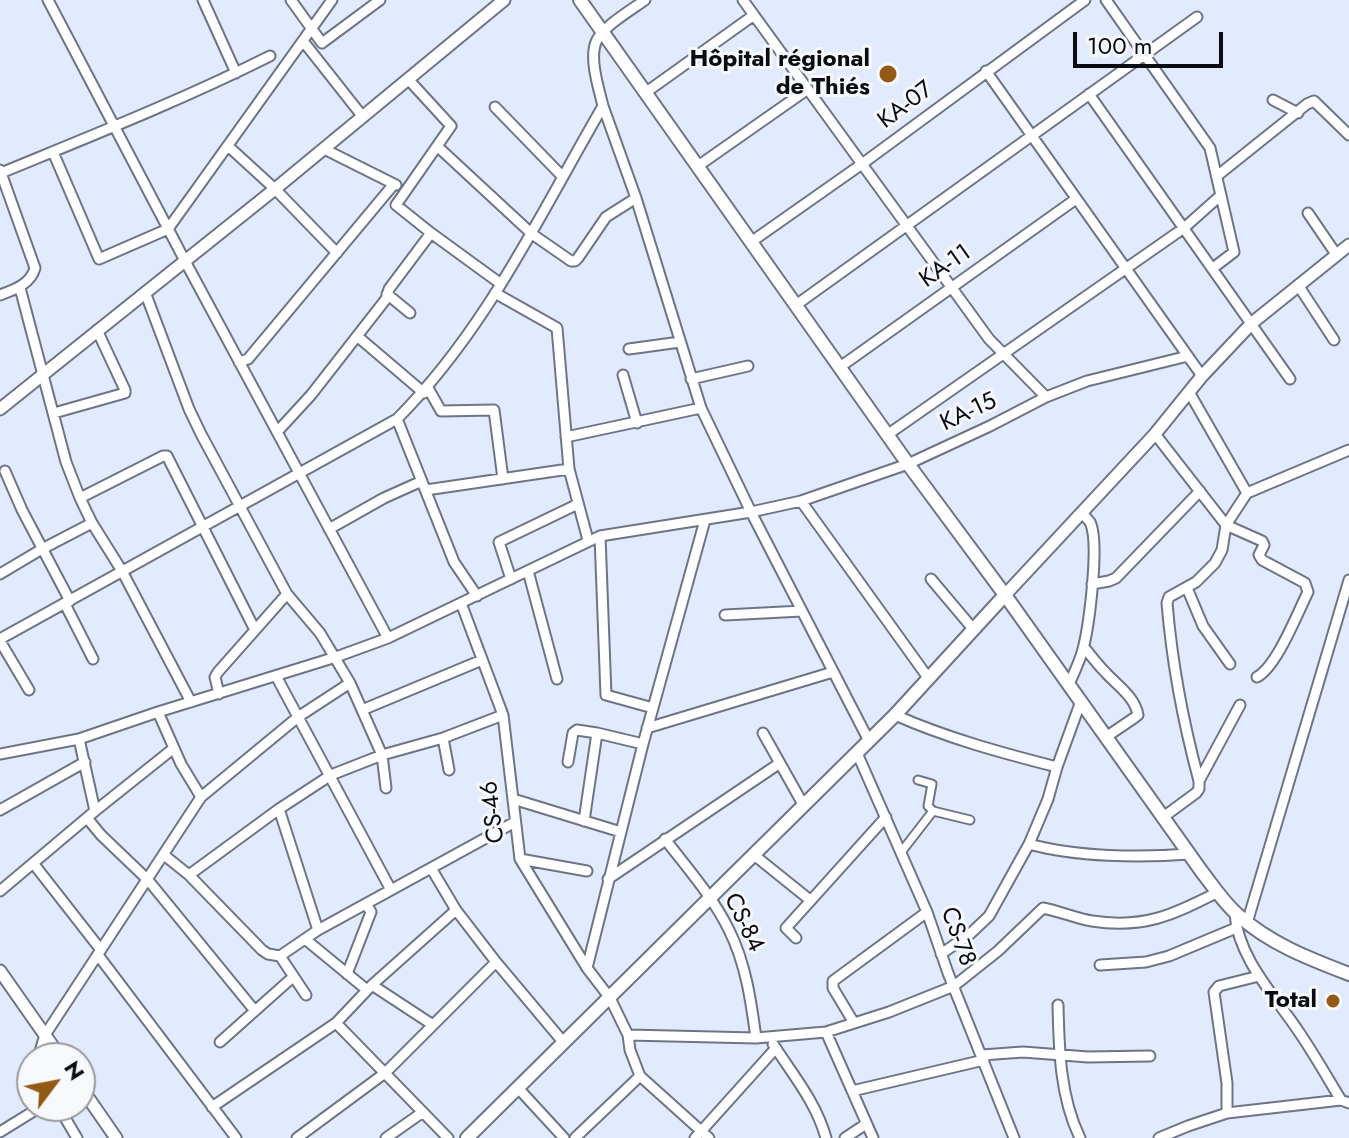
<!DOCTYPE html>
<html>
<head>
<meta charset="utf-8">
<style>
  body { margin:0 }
  #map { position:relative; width:1349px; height:1138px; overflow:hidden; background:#e2ebfd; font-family:Jost,sans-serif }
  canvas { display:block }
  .north { position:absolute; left:16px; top:1042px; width:80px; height:80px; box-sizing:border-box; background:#f6f8fb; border:2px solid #989a9e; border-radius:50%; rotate:58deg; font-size:22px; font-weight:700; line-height:32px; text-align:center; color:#0a0c12 }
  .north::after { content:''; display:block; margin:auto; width:28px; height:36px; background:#935a16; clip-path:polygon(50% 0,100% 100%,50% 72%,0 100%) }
  .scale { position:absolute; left:1073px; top:32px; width:150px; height:36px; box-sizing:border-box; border:4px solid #0a0c12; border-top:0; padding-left:10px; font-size:24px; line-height:28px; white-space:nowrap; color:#0a0c12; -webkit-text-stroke:6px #f6f8fb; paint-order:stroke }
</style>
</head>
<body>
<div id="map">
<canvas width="1349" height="1138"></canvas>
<div class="north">N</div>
<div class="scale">100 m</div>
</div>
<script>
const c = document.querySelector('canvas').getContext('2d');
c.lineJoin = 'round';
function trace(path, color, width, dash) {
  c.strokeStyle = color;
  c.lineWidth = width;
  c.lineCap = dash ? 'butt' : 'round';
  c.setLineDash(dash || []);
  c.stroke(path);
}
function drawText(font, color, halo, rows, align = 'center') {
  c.font = font + ' Jost,sans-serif';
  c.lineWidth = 6;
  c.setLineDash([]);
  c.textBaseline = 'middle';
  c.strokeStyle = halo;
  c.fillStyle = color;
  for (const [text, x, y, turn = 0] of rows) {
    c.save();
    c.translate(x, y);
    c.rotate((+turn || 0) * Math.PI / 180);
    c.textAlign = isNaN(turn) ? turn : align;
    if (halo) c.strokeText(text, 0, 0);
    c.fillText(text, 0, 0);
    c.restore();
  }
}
const pedestrian = new Path2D(`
  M933 811 970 820
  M902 851 933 811 928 806 932 784 918 780`);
const minor = new Path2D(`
  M48 0 185 261 388 638
  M203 0 236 73
  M291 0 322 43 380 0
  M743 0 989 339 1046 397
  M1106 0 1210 148 1234 252 1213 268
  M303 41 363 117
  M986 71 1202 376
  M408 79 451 126 396 205 431 233 501 284
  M645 93 754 15
  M1089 94 1290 379
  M1273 100 1298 113
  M603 106 636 198 701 408 751 512 869 741
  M495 107 562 176
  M228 146 275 189 337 253
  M437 146 532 234 571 261H575L578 258 606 217 636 198
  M324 149 396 185
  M53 152 99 259 168 229 332 0
  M698 166 808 89
  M0 170 35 268C31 284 14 290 0 295
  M1 173C91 136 182 100 270 56
  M1217 176 1307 104 1314 101 1349 135
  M1308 213 1336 254
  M751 242 862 164 1085 0
  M1298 285 1334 340
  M145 292 189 409 201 434 287 594 218 672 215 677 219 694
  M495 293 557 328 569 469 588 540
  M387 294 410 313
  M796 305 1197 17
  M357 336 424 393
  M629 349 680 342
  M239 362 248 359 394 184
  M840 367 1076 199
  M623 375 637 423
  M691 379 748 366
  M428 388 441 411 494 410 503 479
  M1189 392 1247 493
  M54 413 125 393V390L97 330
  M397 419 454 562 477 596
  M277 432 311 395 386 299 389 289 431 233
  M1155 434 1226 525 1262 541 1264 545 1259 555 1262 560 1305 583 1308 592C1297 614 1277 666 1257 677
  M887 435 1184 228 1221 195
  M566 437 701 408
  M5 471 22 510 70 601
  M426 490 569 469
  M80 498 163 456H167L255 630
  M801 501 929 679
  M92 523 122 571 191 702
  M329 529 384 498 422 481
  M600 536 606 695 653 708
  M528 571 557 679
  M0 574 42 549 92 523 80 498 66 462 20 288
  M511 579 499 542 578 504
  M931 579 974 630
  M1092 584 1109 581 1116 578 1200 491
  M1187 588 1203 626 1230 664
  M287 594 320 633 350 683 382 755 386 788
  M461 603 503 715 520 859 587 968 610 998 628 1035 630 1050 640 1076 709 1138
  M65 604 93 659
  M725 615 802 611
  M0 639 397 419C487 329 540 214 603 106 599 89 589 59 596 42 602 27 631 10 645 0
  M0 641 29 690
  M1084 647C1091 656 1098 665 1106 673 1118 686 1135 697 1138 715L1134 718 1106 737
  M276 676 391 890
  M1069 684C1074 673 1080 661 1083 649 1089 626 1100 542 1090 522 1089 521 1083 514 1082 512
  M362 710 482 660
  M158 712 181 764 201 797
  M895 715C947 738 1002 753 1057 767
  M647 728 833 672
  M763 733 804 806
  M443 738 449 770
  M857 753 927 912 948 973 1014 1138
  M0 754 79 739 158 712 336 657 388 638 600 536 751 512 801 501 908 464 990 426 1046 397 1087 381 1188 356
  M568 762 573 733 577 730 597 733 643 744
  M1199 781 1240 705
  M513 799 621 832
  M0 810 85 762
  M95 811 174 748
  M87 818 101 835 148 880 255 1011
  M1162 818 1196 793 1199 789V781C1183 722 1172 663 1167 603L1169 597 1196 582 1215 563 1222 550 1226 525 1247 493 1349 450
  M584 821 597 733
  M665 839C687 868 713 897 729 930 746 964 751 1001 756 1038
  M1029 844C1076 857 1140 858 1189 854
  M164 855 189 875 262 950 268 954 280 956 318 930 279 809 331 775 382 755 443 738 503 715
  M754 855 810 900
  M520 859 587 871
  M33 863 101 950
  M431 868 456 910 496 962 564 1043
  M189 875 279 809
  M608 879 780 763
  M0 891 95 811 79 739
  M1235 914C1238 958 1275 996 1299 1032 1314 1054 1327 1077 1341 1100
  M1247 923 1349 580
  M318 930 515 822
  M796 938 786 928 886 817
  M305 939 367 990
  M941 954 970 934 989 916 1029 844 1048 799 1057 767 1081 701
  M98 955 236 1138
  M280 956 306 995
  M1100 965 1146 962 1169 956 1236 928
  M587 968 643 744 705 520
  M347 974 371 912 366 904
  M372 985 433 1025
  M1058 1005C1059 1050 1060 1097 1080 1138
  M336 1023 448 1138
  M854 1023 833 988V981L927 912
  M826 1032 873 1138
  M628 1035 756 1038 826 1032 889 1012 954 986 998 951 1043 908C1059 911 1075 918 1092 921 1144 929 1173 915 1218 892
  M220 1042 293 977
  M773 1044C793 1075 816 1102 826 1138
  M982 1055 1023 1052 1088 1057 1150 1056
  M38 1058 45 1035 201 797 298 717 350 683
  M518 1088 564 1138
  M852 1091 984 1060
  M58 1106 77 1138
  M212 1107 336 1023 372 985 456 910
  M1227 1113V1083L1214 992 1219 986 1259 976
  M0 1132 42 1106
  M297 1138 385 1073 496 962
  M386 1138 423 1112
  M575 1138 640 1076
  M695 1138 776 1048
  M845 1138 866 1124
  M1159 1138 1188 1126 1227 1113 1341 1100 1349 1103`);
const tertiary = new Path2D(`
  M0 409 275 189 504 0
  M1005 595 1155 434 1202 376 1252 323 1349 245
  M0 971 61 1058
  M80 1086 116 1138`);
const secondary = new Path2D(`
  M580 0 908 464 1005 595 1202 872C1213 886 1224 903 1238 915 1270 944 1310 959 1349 974
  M467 1138 895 715 1005 595`);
trace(pedestrian, '#6d7585', 11);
trace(minor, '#6d7585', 13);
trace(tertiary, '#6d7585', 15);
trace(secondary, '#6d7585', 16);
trace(pedestrian, '#fff', 7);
trace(minor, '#fff', 9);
trace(tertiary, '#fff', 11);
trace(secondary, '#fff', 12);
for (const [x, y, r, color] of [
  [888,74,10,"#935a16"],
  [1333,1001,8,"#935a16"]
]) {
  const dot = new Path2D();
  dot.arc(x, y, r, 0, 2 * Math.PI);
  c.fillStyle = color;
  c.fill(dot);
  trace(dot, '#f6f8fb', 3);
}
drawText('bold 24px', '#0a0c12', '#f6f8fb', [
  ["Hôpital régional",870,60],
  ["de Thiés",870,88],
  ["Total",1317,1001]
], 'right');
drawText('24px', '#0a0c12', '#f6f8fb', [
  ["KA-07",906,106,-37],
  ["KA-11",946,267,-35],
  ["KA-15",969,413,-25],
  ["CS-46",494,812,-97],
  ["CS-84",743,923,64],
  ["CS-78",957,937,70]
]);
</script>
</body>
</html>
